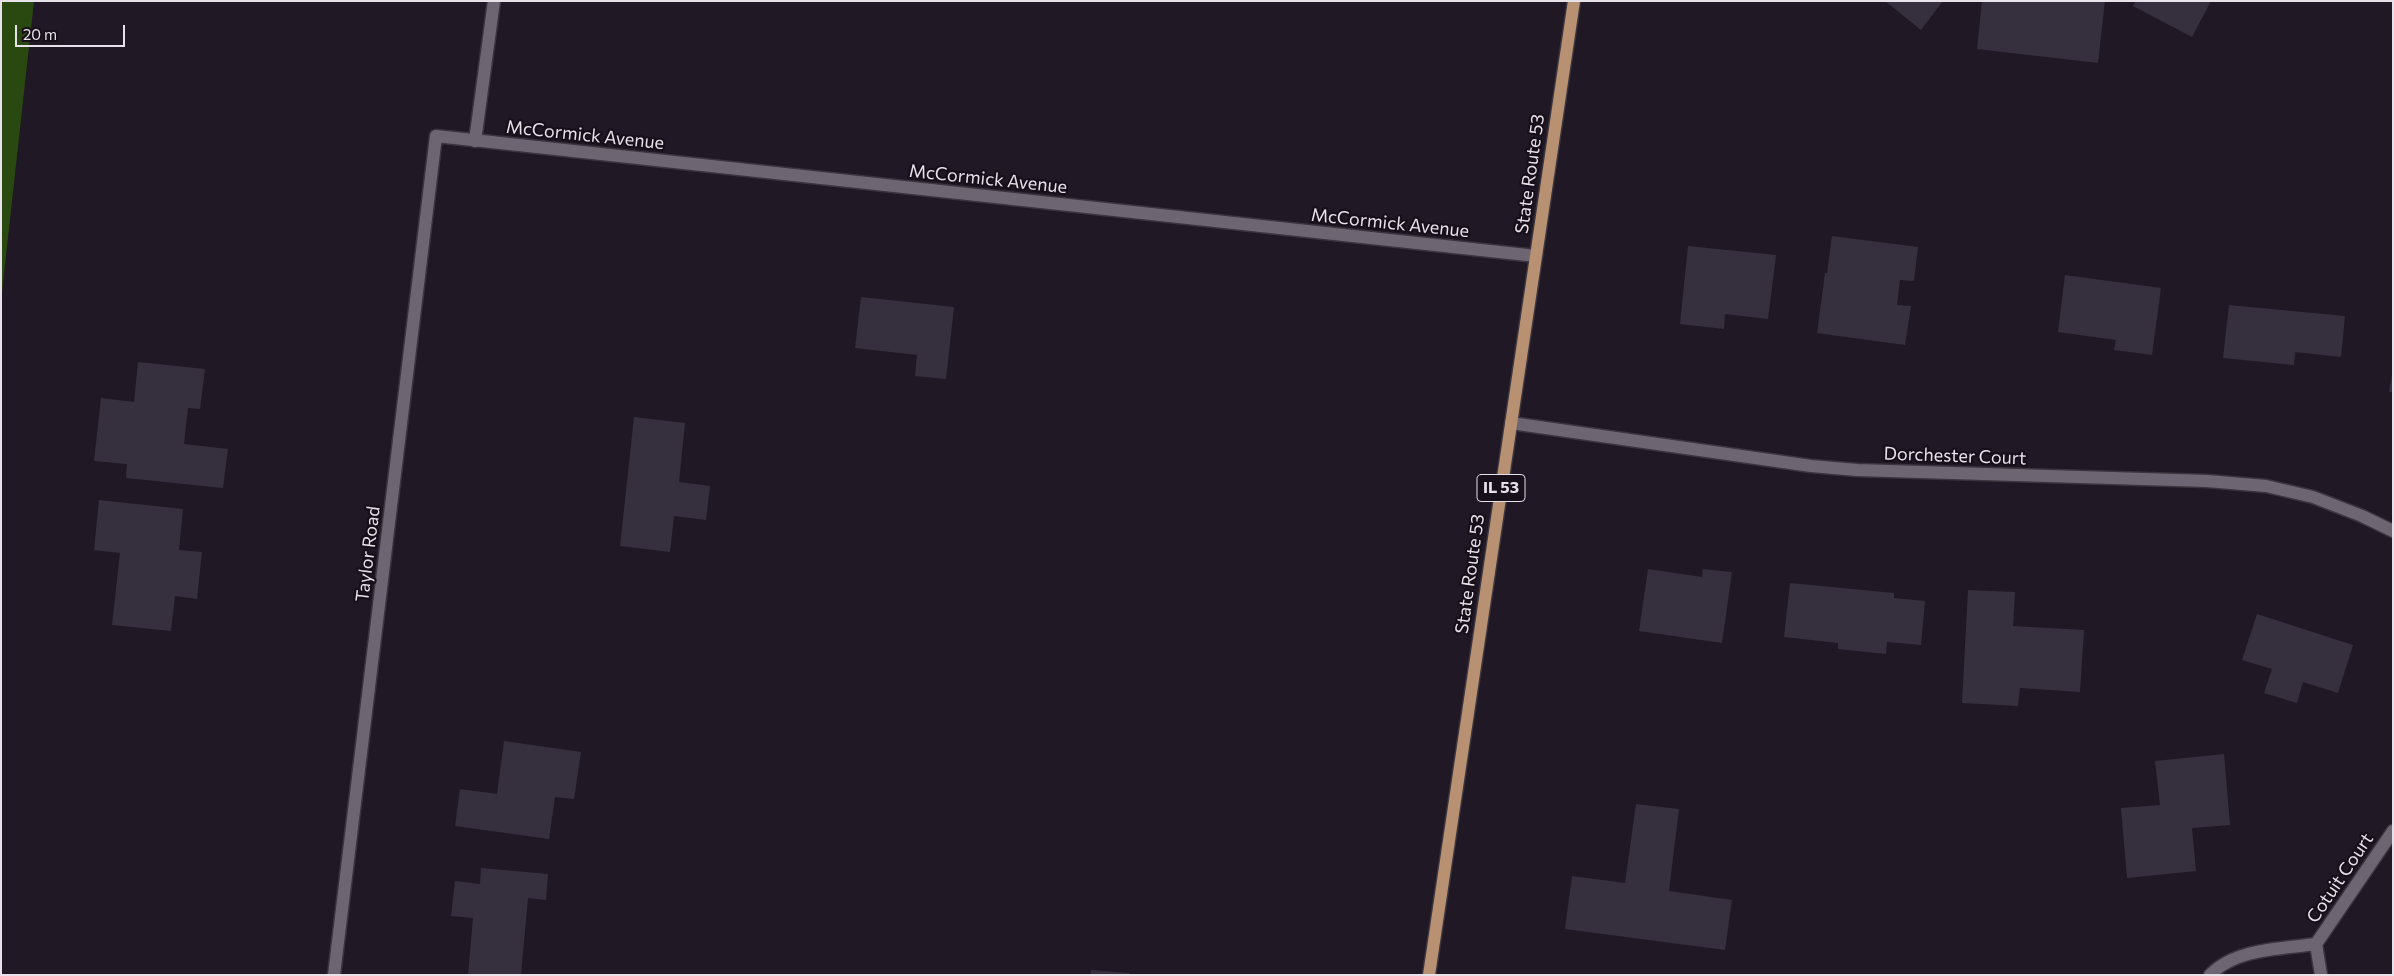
<!DOCTYPE html>
<html>
<head>
<meta charset="utf-8">
<style>
  body { margin:0 }
  #map { position:relative; width:2394px; height:976px; overflow:hidden; background:#201824; font-family:Commissioner,sans-serif }
  canvas { display:block }
  .frame { position:absolute; inset:0; border:2px solid #e7e2ea; pointer-events:none }
  .scale { position:absolute; left:15px; top:25px; width:110px; height:22px; box-sizing:border-box; border:2px solid #e7e2ea; border-top:0; padding-left:6px; font-size:15px; line-height:18px; white-space:nowrap; color:#e7e2ea; -webkit-text-stroke:4px #170f1a; paint-order:stroke }
</style>
</head>
<body>
<div id="map">
<canvas width="2394" height="976"></canvas>
<div class="frame"></div>
<div class="scale">20 m</div>
</div>
<script>
const c = document.querySelector('canvas').getContext('2d');
c.lineJoin = 'round';
function fill(path, color) {
  c.fillStyle = color;
  c.fill(path, 'evenodd');
}
function trace(path, color, width, dash) {
  c.strokeStyle = color;
  c.lineWidth = width;
  c.lineCap = dash ? 'butt' : 'round';
  c.setLineDash(dash || []);
  c.stroke(path);
}
function drawText(font, color, halo, rows, align = 'center') {
  c.font = font + ' Commissioner,sans-serif';
  c.lineWidth = 4.5;
  c.setLineDash([]);
  c.textBaseline = 'middle';
  c.strokeStyle = halo;
  c.fillStyle = color;
  for (const [text, x, y, turn = 0] of rows) {
    c.save();
    c.translate(x, y);
    c.rotate((+turn || 0) * Math.PI / 180);
    c.textAlign = isNaN(turn) ? turn : align;
    if (halo) c.strokeText(text, 0, 0);
    c.fillText(text, 0, 0);
    c.restore();
  }
}
fill(new Path2D(`
  M1 1H34L1 301Z`), '#2a4910');
fill(new Path2D(`
  M1885 1H1943L1921 30Z
  M1982 1H2105L2098 63 1977 49Z
  M2136 1H2211L2192 37 2133 6Z
  M1832 236 1918 247 1914 281 1900 280 1897 305 1911 306 1905 345 1817 333 1825 273H1827Z
  M1688 246 1776 255 1768 319 1725 314 1724 329 1680 324Z
  M2065 275 2161 288 2152 355 2114 350 2116 340 2058 332Z
  M861 297 954 307 946 379 915 376 917 355 855 348Z
  M2229 305 2345 316 2341 357 2295 352 2294 365 2223 358Z
  M138 362 205 369 200 409 188 408 184 444 228 449 223 488 126 478 127 464 94 461 101 398 134 402Z
  M2392 375H2393V392H2389Z
  M634 417 685 423 679 482 710 486 706 520 674 516 670 552 620 546Z
  M99 500 183 509 179 550 202 552 197 599 175 596 171 631 112 625 120 553 94 550Z
  M1648 569 1702 577 1703 569 1732 572 1722 643 1639 631Z
  M1790 583 1894 593V598L1925 601 1921 645 1887 642 1886 654 1838 649V643L1784 637Z
  M1968 590 2015 592 2013 626 2084 630 2080 692 2020 688 2018 706 1962 703Z
  M2257 614 2353 645 2338 693 2303 682 2297 703 2264 693 2272 669 2242 660Z
  M504 741 581 752 574 799 555 797 549 839 455 826 460 789 497 794Z
  M2224 754 2230 825 2192 828 2196 871 2127 878 2121 808 2160 805 2155 761Z
  M1636 804 1679 809 1669 891 1732 900 1725 950 1565 929 1572 876 1625 883Z
  M481 868 548 874 546 900 528 898 521 975H468L473 918 451 916 455 881 480 884Z
  M1091 970 1129 973V975H1090Z`), '#36303e');
const service = new Path2D(`
  M475 141 494 1`);
const minor = new Path2D(`
  M1511 423 1811 466 1857 470 2207 481 2266 486 2313 497 2362 516 2393 531
  M334 975 436 136 1536 256
  M2210 975C2236 948 2281 949 2316 944
  M2321 975 2316 944 2393 831`);
const primary = new Path2D(`
  M1429 975 1574 1`);
trace(service, '#3a353e', 15);
trace(minor, '#3a353e', 15);
trace(primary, '#3a353e', 15);
trace(service, '#6e6573', 12);
trace(minor, '#6e6573', 12);
trace(primary, '#b89172', 12);
for (const [x, y, w] of [
  [1501,488,48]
]) {
  const box = new Path2D();
  box.roundRect(x - w / 2, y - 13.5, w, 27, 4);
  c.fillStyle = '#170f1a';
  c.fill(box);
  trace(box, '#e7e2ea', 1);
}
drawText('bold 16px', '#e7e2ea', null, [
  ["IL 53",1501,488]
]);
drawText('18px', '#e7e2ea', '#170f1a', [
  ["McCormick Avenue",585,135,6],
  ["State Route 53",1530,174,-82],
  ["McCormick Avenue",988,179,6],
  ["McCormick Avenue",1390,223,6],
  ["Dorchester Court",1955,456,2],
  ["Taylor Road",368,554,-83],
  ["State Route 53",1470,574,-82],
  ["Cotuit Court",2340,878,-56]
]);
</script>
</body>
</html>
